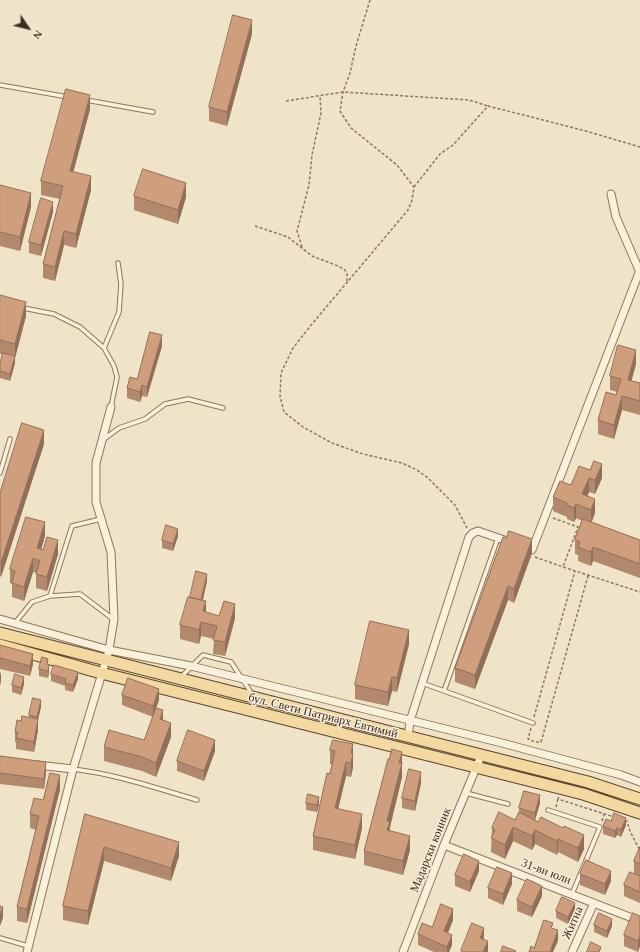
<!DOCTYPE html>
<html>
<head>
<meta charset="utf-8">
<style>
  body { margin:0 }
  #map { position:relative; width:640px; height:952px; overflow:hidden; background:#f0e4c8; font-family:"Times New Roman",serif }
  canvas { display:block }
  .north { position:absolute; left:8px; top:8px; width:40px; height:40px; -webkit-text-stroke:3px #f7eed8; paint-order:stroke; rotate:125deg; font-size:11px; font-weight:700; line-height:16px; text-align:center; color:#3d2e20 }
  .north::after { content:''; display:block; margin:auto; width:14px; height:18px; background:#3d2e20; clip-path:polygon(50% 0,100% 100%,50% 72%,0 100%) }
</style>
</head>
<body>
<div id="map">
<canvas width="640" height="952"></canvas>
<div class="north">N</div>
</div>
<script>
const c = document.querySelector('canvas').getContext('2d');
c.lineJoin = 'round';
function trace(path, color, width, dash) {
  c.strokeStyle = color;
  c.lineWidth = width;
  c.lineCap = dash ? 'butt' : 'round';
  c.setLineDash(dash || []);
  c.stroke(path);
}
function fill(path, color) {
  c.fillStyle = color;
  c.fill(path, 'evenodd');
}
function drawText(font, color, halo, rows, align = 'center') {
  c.font = font + ' "Times New Roman",serif';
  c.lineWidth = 3;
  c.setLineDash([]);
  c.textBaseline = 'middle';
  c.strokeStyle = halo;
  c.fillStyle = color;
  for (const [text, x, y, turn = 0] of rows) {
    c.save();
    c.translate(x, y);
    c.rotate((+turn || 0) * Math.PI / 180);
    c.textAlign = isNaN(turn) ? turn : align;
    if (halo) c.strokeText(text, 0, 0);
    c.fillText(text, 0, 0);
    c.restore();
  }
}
const service = new Path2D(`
  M0 85 68 97
  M86 100 153 112
  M23 308 54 314 80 327 104 348 114 366 117 377 111 407
  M104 348 119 312 121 284 118 263
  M104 439 119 428 145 419 165 404 188 399 223 408
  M0 473 10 439
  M50 596 72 526 101 519
  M15 623 32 602 50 596 80 594 113 619
  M181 677 203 655 231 662 252 694
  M422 683 533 723
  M444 691 498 538
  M73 769C115 774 156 788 197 800
  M466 793 508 804
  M548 810 600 827 572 894
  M0 938 28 946`);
const minor = new Path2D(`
  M611 194 616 217 639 270
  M524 547 532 550 640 270
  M0 619 109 650 191 666 502 743 621 775 640 782
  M408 737 410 721 469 537 473 533 478 531 510 542
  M37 765 73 769
  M444 845 640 921
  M27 952 73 769 109 650 114 619 111 552 96 502V463L111 407
  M403 952 444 845 481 756
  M572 952 594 903`);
const primary = new Path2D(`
  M0 633 588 782 640 799
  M0 645 101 673 583 794 640 813`);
trace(service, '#8d765c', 5.5);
trace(minor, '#8d765c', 9);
trace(primary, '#5b4430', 13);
trace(new Path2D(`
  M370 0 356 46 350 73 343 92 340 111 351 128 397 165 414 187 412 200 408 210 312 324 293 348 281 373 280 396 284 412 303 427 332 443 363 454 402 463 417 470 428 478 455 505 467 528
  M286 101 343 92 469 100 488 106
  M414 187 440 154 453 145 488 106 586 131 640 147
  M255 226 288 237 312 256 338 266 345 270 347 274V282
  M302 247 297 231 309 185 312 155 321 113 320 96
  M553 518 578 527 563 567
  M535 557 563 567 640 592
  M534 717 575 571
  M531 728 528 739 535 742H541L588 576
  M559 797 558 799 614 817
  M556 807 558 799
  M602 821 604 814
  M625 821H627L630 831 639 849`), '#8d765c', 1.5, [3, 2]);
trace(service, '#faf1dc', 3.5);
trace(minor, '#faf1dc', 7);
trace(primary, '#f3d9a0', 11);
fill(new Path2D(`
  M252 34 227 126 209 121V107Z
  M90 109 73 172 91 190 76 248 64 245 55 281 43 278V264L60 199 41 195V181Z
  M0 185 31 207 20 251 0 246Z
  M134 196 186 197 178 224 134 210Z
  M53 212 41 256 29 253V242Z
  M0 295 26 316 15 358V363L10 381 0 378V364L2 354H0Z
  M162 346 147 397 142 396 140 402 127 398V388L137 379Z
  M636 364 631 381 640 383V415L622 410 614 439 598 434V420L616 395 617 392 610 390V376Z
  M44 444 1 577 0 576V493Z
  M579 466 602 478 595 494 589 492 587 496 595 513 591 522 640 540V578L593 561 591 566 578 561V555L575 554V540L582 521 576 518 574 522 567 519V517L553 511V497L571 485Z
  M45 536 41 549 58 554 47 591 36 588V573L33 572 24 601 12 597V584L10 583V569Z
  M178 536 173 551 162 548V540Z
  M503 537 532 553 514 603 508 600 475 689 455 682V668Z
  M207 581 203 600 206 612 219 616 235 618 225 656 213 654 214 639 201 636 199 644 180 639V625L190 597Z
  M409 644 397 692 392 691 388 706 355 699V685Z
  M0 645 33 664 30 676 0 669Z
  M48 664 49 672 48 678 39 676V669Z
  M51 674 78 679 73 692 65 690V686L51 681Z
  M24 684 21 695 12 692V685Z
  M122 695 159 700 156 708 163 720 171 737 156 777 142 771 104 761V747L144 740 153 717 122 705Z
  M41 707 38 719V730L34 752 16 749V743L15 742V732L21 721 29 718V715Z
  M353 744V767L351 777 346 776 338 809 362 828 355 859 313 850V836L332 764H330V750Z
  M215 751 204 781 177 771V761Z
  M402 752V777L390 827V830L410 850 403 875 364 865V851L389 759Z
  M0 756 46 772 44 789 0 784Z
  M421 783 415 811 402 808V798Z
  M60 789 27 923 17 921V907L36 830 30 828V814L43 800Z
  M306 803 319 804 317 812 306 810Z
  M540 803 535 820 584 849 578 862 558 852 557 855 535 844 532 850 513 841 505 859 491 852 492 828 515 820 519 813V808Z
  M85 814 179 856 171 881 104 861 88 925 63 920V906Z
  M611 821 626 825 621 837 617 835 615 838 603 834V826Z
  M640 847V903L624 896V885L634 873V861Z
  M479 871 470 892 455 886V875Z
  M580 874 611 881 605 895 580 885Z
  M512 884 503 905 488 898V888Z
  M542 896 532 917 517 911V900Z
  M575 910 568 924 556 918V911Z
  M640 916V946L638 952 624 946V935Z
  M453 920 448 933 452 945 449 952H434L418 945V934L432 927Z
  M594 925 612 926 607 938 594 932Z`), '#b2896c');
fill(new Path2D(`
  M252 20V34L227 126V112Z
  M90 95V109L70 185V171Z
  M91 176V190L76 248V234Z
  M186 183V197L178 224V210Z
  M31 193V207L20 251V237Z
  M53 202V212L41 256V245Z
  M64 231V245L55 281V267Z
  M26 302V316L15 358V344Z
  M162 335V346L147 397V387Z
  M636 350V364L628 394V380Z
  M15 356V363L10 381V374Z
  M142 385V396L140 402V392Z
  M622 396V410L614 439V425Z
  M44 430V444L1 577V563Z
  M602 464V478L595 494V480Z
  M589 478V492L582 508V494Z
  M595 499V513L591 524V510Z
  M576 504V518L574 522V508Z
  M45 522V536L38 560 37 548Z
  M178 529V536L173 551V544Z
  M532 539V553L514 603V589Z
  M58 540V554L47 591V577Z
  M593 547V561L591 566V552Z
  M33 558V572L24 601V587Z
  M207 574V581L201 607V600Z
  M508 586V600L475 689V675Z
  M206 601V615L203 611Z
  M235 604V618L225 656V642Z
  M201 622V636L199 644V630Z
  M409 630V644L397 692V678Z
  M33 654V664L30 676V666Z
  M49 665V672L48 678V671Z
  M1 671V682L0 685V675Z
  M78 672V679L73 692V685Z
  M24 677V684L21 695V688Z
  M392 677V691L388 706V692Z
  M159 689V700L153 717V706Z
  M41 700V707L37 724V717Z
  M163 710V724L160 719Z
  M38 719V730L34 752V742Z
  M171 723V737L156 777V763Z
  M215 740V751L204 781V771Z
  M353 744V767L351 777V753Z
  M402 752V777L390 827V836L387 844V821Z
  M46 762V772L44 789V779Z
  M346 762V776L335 822V808Z
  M421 772V783L415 811V801Z
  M60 775V789L27 923V909Z
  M540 795V803L535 820V813Z
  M319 797V804L317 812V805Z
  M362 814V828L355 859V845Z
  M626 818V825L621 837V830Z
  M513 827V841L505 859V845Z
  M617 828V835L615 838V831Z
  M535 830V844L532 850V836Z
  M584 835V849L578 862V848Z
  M410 836V850L403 875V861Z
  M558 839V852L557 855V841Z
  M179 842V856L171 881V868Z
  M104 847V861L88 925V911Z
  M479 861V871L470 892V882Z
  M611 871V881L605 895V884Z
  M512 873V884L503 905V894Z
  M542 886V896L532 917V907Z
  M575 903V910L568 924V917Z
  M3 907V918L0 926V915Z
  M453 909V920L444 942V931Z
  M612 919V926L607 938V931Z
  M484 928V939L480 949V938Z
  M558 930V941L553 952H550Z
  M452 935V945L449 952H447V947Z
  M640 936V946L638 952V941Z
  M488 941V952H483Z`), '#916f58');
const building = new Path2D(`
  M233 15 252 20 227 112 209 107Z
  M66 89 90 95 70 171 91 176 76 234 64 231 55 267 43 264 63 186 41 181Z
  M143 169 186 183 178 210 134 196Z
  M0 185 31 193 20 237 0 232Z
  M41 198 53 202 41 245 29 242Z
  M0 295 26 302 15 344 0 340Z
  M150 332 162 335 147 387 142 385 140 392 127 388 130 377 137 379Z
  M618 345 636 350 628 380 640 383V401L622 396 614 425 598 420 606 392 616 395 621 379 610 376Z
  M3 353 15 356 10 374 0 371V364Z
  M22 423 44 430 1 563 0 562V493Z
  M594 461 602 464 595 480 589 478 582 494 595 499 591 510 576 504 574 508 567 505V503L553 497 560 481 571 485 579 466 590 470Z
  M26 517 45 522 37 548 43 550 47 537 58 540 47 577 36 574 40 561 33 558 24 587 12 583 15 571 10 569Z
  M583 519 640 540V564L593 547 591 552 578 547 580 542 575 540Z
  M166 525 178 529 173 544 162 540Z
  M509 531 532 539 514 589 508 586 475 675 455 668 503 537 506 538Z
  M196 571 207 574 201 600 190 597Z
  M188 597 206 601 203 611 219 616 224 601 235 604 225 642 213 640 217 626 201 622 199 630 180 625Z
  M370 621 409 630 397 678 392 677 388 692 355 685Z
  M0 645 33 654 30 666 0 658Z
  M42 657 48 659 47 664 49 665 48 671 39 669Z
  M54 665 78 672 73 685 65 683 66 679 51 674Z
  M15 674 24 677 21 688 12 685Z
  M128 678 159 689 153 706 122 695Z
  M33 698 41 700 37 717 29 715Z
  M156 708 163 710 160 719 171 723 156 763 142 757 104 747 109 730 144 740Z
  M22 716 38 719 34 742 16 738 18 732H15L17 720 21 721Z
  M188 730 215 740 204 771 177 761Z
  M333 740 353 744 351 753H353L351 763 346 762 335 808 362 814 355 845 313 836 327 773 330 774 335 751 330 750Z
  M392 749 402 752 399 763H402L387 821 390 822 387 830 410 836 403 861 364 851 388 759H389Z
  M0 756 46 762 44 779 0 773Z
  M409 769 421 772 415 801 402 798Z
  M50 773 60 775 27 909 17 907 39 816 30 814 34 798 43 800Z
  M524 791 540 795 535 813 519 808Z
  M308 794 319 797 317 805 306 803Z
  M499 812 515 820 519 812 538 822 541 817 563 828 564 826 584 835 578 848 558 839 557 841 535 830 532 836 513 827 505 845 491 838 495 830 492 828Z
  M614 813 626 818 621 830 617 828 615 831 603 826 606 819 611 821Z
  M85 814 179 842 171 868 104 847 88 911 63 906Z
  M640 847V864L634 861Z
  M464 854 479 861 470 882 455 875Z
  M586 860 611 871 605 884 580 874Z
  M497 867 512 873 503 894 488 888Z
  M630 872 640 876V892L624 885Z
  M527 879 542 886 532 907 517 900Z
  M562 897 575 903 568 917 556 911Z
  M441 904 453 909 444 931 452 935 447 947 418 934 422 923 432 927Z
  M0 906 3 907 0 915Z
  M599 913 612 919 607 931 594 925Z
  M633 913 640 916V936L638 941 624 935Z
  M544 920 553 923 551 928 558 930 550 952H529L531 946 534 948Z
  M472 923 484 928 480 938 488 941 483 952H463L461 951Z
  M591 942 601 947 599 952H587Z
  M503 946 516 951 515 952H501Z`);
fill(building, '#cf9f7d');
trace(building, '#916f58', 1);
drawText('12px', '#3d2e20', '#f7eed8', [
  ["бул. Свети Патриарх Евтимий",323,716,14],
  ["Мадарски конник",431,850,-68],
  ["31-ви юли",546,872,21],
  ["Житна",573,923,-66]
]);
</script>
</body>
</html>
